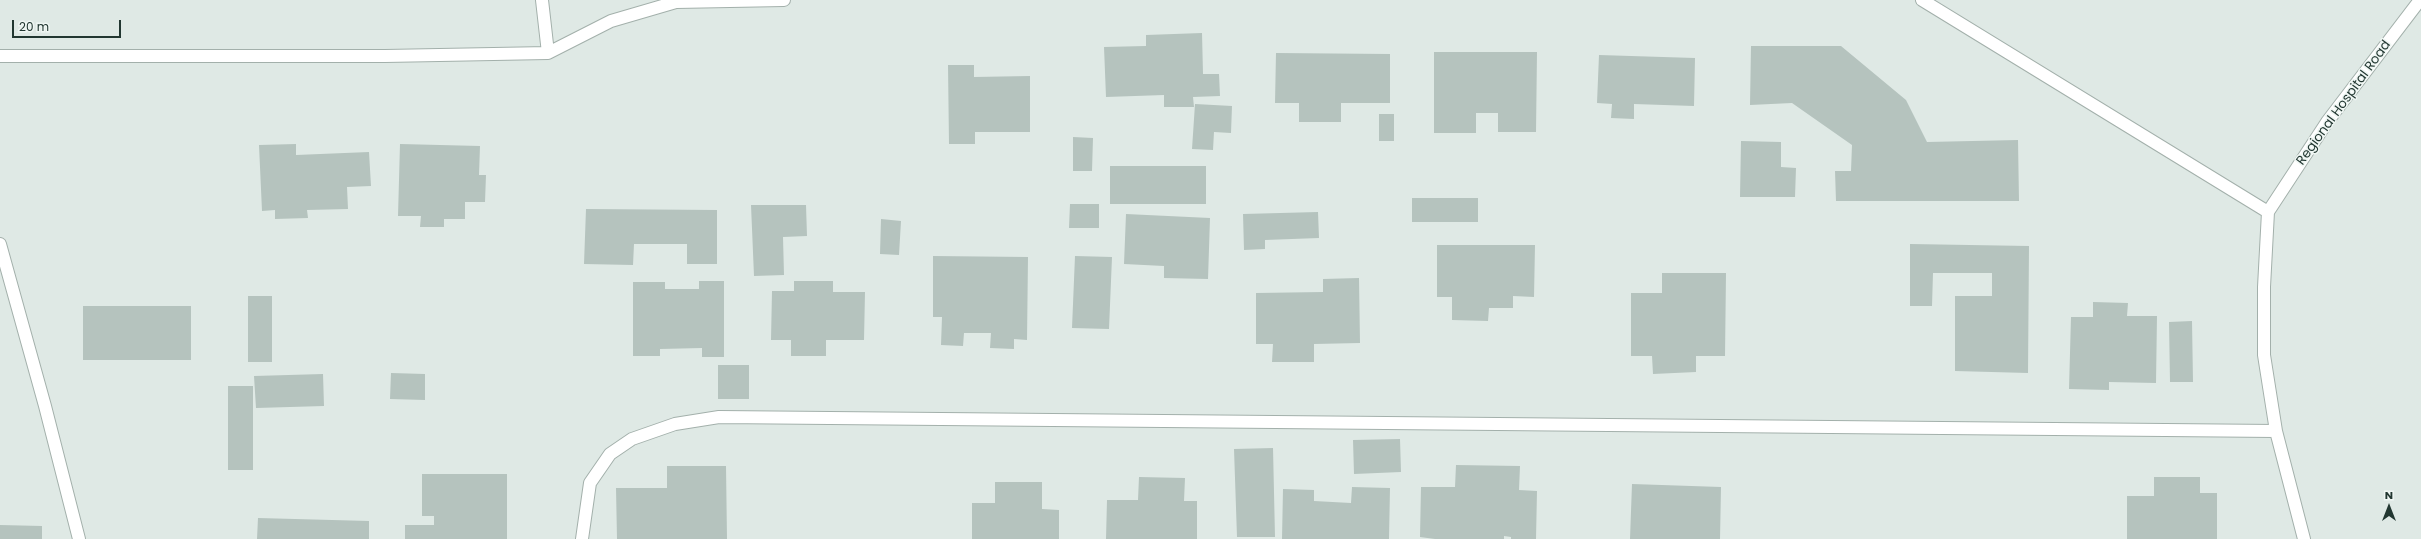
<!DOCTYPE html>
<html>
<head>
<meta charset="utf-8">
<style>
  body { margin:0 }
  #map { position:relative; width:2421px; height:539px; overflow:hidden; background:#dfe9e5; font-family:Poppins,sans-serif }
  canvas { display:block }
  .north { position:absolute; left:2369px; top:487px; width:40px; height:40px; -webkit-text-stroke:3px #eff6f3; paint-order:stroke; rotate:0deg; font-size:11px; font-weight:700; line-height:16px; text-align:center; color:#223731 }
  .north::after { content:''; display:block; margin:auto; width:14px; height:18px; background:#223731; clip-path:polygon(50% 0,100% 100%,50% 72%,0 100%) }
  .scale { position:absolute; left:12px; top:20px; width:109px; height:18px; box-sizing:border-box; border:2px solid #223731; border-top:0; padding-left:5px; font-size:12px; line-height:14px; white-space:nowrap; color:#223731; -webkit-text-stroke:3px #eff6f3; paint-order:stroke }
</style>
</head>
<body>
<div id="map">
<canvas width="2421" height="539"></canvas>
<div class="north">N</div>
<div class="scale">20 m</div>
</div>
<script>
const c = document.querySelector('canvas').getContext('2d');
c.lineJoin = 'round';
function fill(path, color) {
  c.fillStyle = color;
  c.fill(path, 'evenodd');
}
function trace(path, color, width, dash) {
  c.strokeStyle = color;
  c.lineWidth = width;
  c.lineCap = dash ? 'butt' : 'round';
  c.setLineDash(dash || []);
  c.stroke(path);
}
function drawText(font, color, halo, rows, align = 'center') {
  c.font = font + ' Poppins,sans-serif';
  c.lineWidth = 3;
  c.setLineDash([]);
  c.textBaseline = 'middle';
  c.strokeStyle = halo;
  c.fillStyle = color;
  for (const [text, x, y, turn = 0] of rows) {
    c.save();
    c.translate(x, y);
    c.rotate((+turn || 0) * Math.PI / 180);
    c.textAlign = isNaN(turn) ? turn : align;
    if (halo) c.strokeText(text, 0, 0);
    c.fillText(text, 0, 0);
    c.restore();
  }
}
fill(new Path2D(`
  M1202 33 1203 74H1219L1220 96 1193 97 1194 107H1164V95L1106 97 1104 47 1146 46V35Z
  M1751 46H1841L1906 100 1927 142 2018 140 2019 201H1836L1835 171H1851L1852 145 1792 103 1750 105Z
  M1434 52H1537L1536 132H1498V113H1476V133H1434Z
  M1276 53 1390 54V103H1341V122H1299V103H1275Z
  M1599 55 1695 58 1694 106 1634 104V119L1611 118 1612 104 1597 103Z
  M948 65H974V77L1030 76V132H975V144H949Z
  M1195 104 1232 106 1231 133 1214 132 1213 150 1192 149Z
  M1379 114H1394V141H1379Z
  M1073 137 1093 138 1092 171H1073Z
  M1741 141 1781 142V167L1796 168 1795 197H1740Z
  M296 144V155L369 152 371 186 347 187 348 209 307 210 308 218 275 219V210L262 211 259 145Z
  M400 144 480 146 479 175H486L485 202H465V219H444V227H420L421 216H398Z
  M1110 166H1206V204H1110Z
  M1412 198H1478V222H1412Z
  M1070 204H1099V228H1069Z
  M751 205H806L807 236 783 237 784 275 754 276Z
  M586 209 717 210V264H687V244H634L633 265 584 264Z
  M1318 212 1319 238 1265 240V249L1244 250 1243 214Z
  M1126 214 1210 218 1208 279 1164 278V266L1124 264Z
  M881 219 901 221 899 255 880 254Z
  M1910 244 2029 246 2028 373 1955 371V296H1992V273H1933L1932 306H1910Z
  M1437 245H1535L1534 297 1513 296V308H1489L1488 321 1452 320V297H1437Z
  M933 256 1028 257 1027 340 1014 339V349L990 348 991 333H964L963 346 941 345 942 317H933Z
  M1075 256 1112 257 1109 329 1072 328Z
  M1662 273H1726L1725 356H1696V372L1653 374 1652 356H1631V293H1662Z
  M1359 278 1360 343 1314 344V362H1272L1273 344H1256V293L1323 292V279Z
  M699 281H724V357H702V348L660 349V356H633V282H665V289H699Z
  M794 281H833V292H865L864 340H826V356H791V340H771L772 291H794Z
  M248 296H272V362H248Z
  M2093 302 2128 303 2127 316H2157L2156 383 2109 382V390L2069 389 2071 317H2093Z
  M83 306H191V360H83Z
  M2192 321 2193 382H2170L2169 322Z
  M718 365H749V399H718Z
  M391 373 425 374V400L390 399Z
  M323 374 324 406 256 408 254 376Z
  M228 386H253V470H228Z
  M1400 439 1401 472 1354 474 1353 440Z
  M1273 448 1275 537H1237L1234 449Z
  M1456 465 1520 466 1519 490 1537 491 1536 539H1511V537L1504 536V539H1435L1420 537 1421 487H1455Z
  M667 466H726L727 539H617L616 488H667Z
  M422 474H507V539H405V525H434V516H422Z
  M1139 477 1185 478 1184 501H1197V539H1106L1107 500H1138Z
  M2154 477H2200V493H2217V539H2127V496H2154Z
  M995 482H1042V509L1059 510V539H972V503H995Z
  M1632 484 1721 487 1720 539H1630Z
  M1352 487 1390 488 1389 539H1282L1283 489 1314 490V501L1351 503Z
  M258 518 369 521V539H257Z
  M0 525 42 526V539H0Z`), '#b5c3be');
const minor = new Path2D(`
  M542 0 548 53
  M1922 0 2268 212
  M0 56H385L548 53 611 21 676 2 784 0
  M0 244 45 406 79 539
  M582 539 590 483 610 454 632 439 675 424 719 417 2276 431
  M2304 539 2276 431 2264 355V287L2268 212 2327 122 2420 0`);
trace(minor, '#a3b0ab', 14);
trace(minor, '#fff', 12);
drawText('13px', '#223731', '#eff6f3', [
  ["Regional Hospital Road",2344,103,-54]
]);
</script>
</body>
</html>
